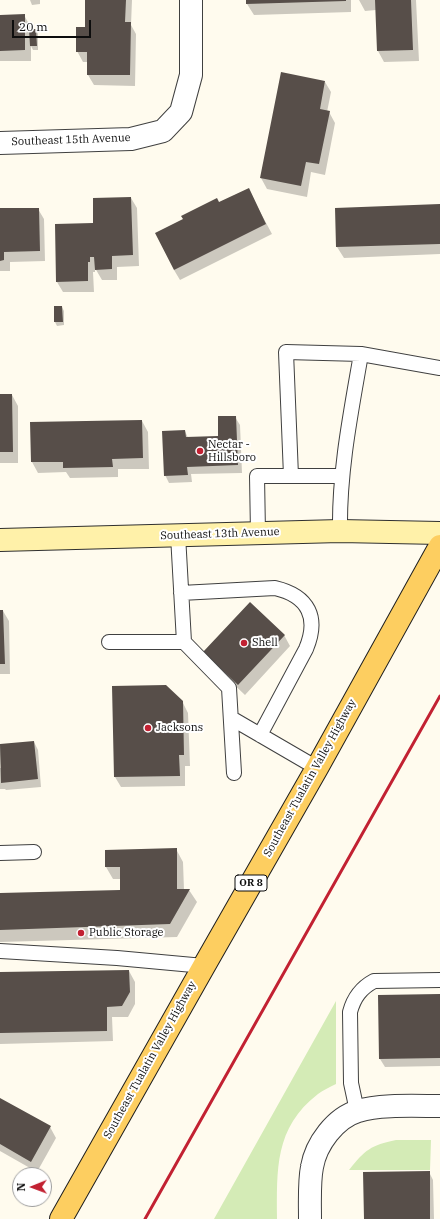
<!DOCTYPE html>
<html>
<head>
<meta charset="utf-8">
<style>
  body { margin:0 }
  #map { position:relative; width:440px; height:1219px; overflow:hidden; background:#fffbee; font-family:"IBM Plex Serif",serif }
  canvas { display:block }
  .north { position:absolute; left:12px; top:1167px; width:40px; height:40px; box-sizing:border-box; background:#fff; border:1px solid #9e9e9e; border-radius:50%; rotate:269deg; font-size:11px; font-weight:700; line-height:16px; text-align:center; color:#0d0d0d }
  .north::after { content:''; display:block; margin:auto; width:14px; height:18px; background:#c22132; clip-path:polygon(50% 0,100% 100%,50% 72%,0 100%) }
  .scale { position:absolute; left:12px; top:20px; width:79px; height:18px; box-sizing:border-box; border:2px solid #0d0d0d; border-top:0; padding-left:5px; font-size:12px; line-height:14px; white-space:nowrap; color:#0d0d0d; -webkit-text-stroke:3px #fff; paint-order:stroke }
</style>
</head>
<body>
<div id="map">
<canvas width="440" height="1219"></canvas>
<div class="north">N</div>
<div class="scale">20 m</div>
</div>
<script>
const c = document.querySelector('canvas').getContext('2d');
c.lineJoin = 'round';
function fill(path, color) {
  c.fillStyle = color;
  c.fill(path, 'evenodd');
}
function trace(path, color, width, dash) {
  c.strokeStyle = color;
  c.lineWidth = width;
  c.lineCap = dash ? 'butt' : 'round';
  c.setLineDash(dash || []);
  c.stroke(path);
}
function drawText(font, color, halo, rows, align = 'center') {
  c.font = font + ' "IBM Plex Serif",serif';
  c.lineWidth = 4;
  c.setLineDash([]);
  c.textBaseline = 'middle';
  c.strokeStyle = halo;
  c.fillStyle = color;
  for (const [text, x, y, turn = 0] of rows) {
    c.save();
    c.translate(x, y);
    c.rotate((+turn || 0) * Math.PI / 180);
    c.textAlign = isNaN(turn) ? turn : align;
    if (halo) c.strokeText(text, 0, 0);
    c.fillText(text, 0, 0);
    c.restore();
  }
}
fill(new Path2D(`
  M336 1001V1084C330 1087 323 1090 318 1094 274 1128 277 1170 277 1219H214Z
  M396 1140H431L430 1170H349C365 1150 371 1145 396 1140Z`), '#d4ebb6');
fill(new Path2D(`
  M30 0H40V4L32 5Z
  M86 0H132L131 25 136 34 135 86 94 85 88 75V62H83L77 51 86 28Z
  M247 0H351V12L254 15 247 4Z
  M359 0H416L419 61 384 62 378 51 376 10 365 11Z
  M24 15 30 26V30H36L38 34V50H33L31 46V61H0V16Z
  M325 82 331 92 327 112H329L335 123 325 175 311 172 307 197 267 189 261 178Z
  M248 189 272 234 180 280 174 270 219 203Z
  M131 198 137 208 139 266 117 267V280H102L95 268V272H93L94 292H63L57 282 94 224Z
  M440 205V254L344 258 337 247 336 209Z
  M0 209H38L44 219 45 261 10 262V271H0Z
  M62 307 64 311V325L57 326 55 322Z
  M0 395H12L18 406V463H0Z
  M235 417 240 425 242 473 191 474 192 482 169 483 165 475 185 431 188 438 220 437Z
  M142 421 148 432 149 469H118V477L70 478 66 472 38 473 32 462Z
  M0 611H3L9 621 10 674H0Z
  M284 635 290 646 245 695 210 662 204 652Z
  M182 701 188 713 190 766H185V786L121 787 115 777Z
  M34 742 38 750 41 787 6 790 5 789H0V768H1L0 745Z
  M176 849 183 862 184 890H189L197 902 177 937 0 942V894L121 891V879H113L106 867Z
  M129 971 135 982V1004L128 1017H112L113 1041 0 1044V997Z
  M440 995V1066L385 1067 380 1059 379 996Z
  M0 1099 50 1127 56 1138 37 1172 0 1151Z
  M429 1172 433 1180 434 1219H365Z`), '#0003');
fill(new Path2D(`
  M85 0H126L125 22H131L130 75H87V52H76V27H85Z
  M246 0H346V1L246 4Z
  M375 0H411L413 50 377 51Z
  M25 14V50L0 51V15Z
  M29 29H36L37 46H30Z
  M281 72 325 81 320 109 330 111 319 164 306 162 301 186 260 178Z
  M249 188 266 224 174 270 155 233 183 219 181 216 217 198 219 202Z
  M131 197 133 255 112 256V269L95 270 94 257H90V262H88V281L56 282 55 224 93 223V198Z
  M440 204V244L336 247 335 208Z
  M0 208H39L40 251 4 252V260L0 261Z
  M54 306H62L63 322H54Z
  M0 394H12L13 452H0Z
  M218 416H236L238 465 187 467 188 475 164 476 162 431 185 430 186 437 218 436Z
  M142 420 143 458 112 459 113 467 63 468V462H31L30 422Z
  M250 602 285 635 238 685 203 652Z
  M0 610H3L5 664H0Z
  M166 685 183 701 184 755H179L180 776 114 777 112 686Z
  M34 741 38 779 1 783 0 744Z
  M177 848V889H190L170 924 0 930V893L120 890V867H105V850Z
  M129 970 130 992 122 1006 107 1007V1031L0 1033V972Z
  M440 994V1058L379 1059 378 995Z
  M0 1098 51 1126 31 1162 0 1144Z
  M430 1171V1219H364L363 1172Z`), '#574e49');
const lane = new Path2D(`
  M291 476H341
  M340 531C339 471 351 412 361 354
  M258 533 257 476H291L286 352 361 354 440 368
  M178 535 184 642
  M181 593 275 588C309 596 319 618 306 649L260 735
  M109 642H184L229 688 234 773
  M231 718 317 768
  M0 853 34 852
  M0 951 117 958 204 966
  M357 1111 351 1083 350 1012C354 997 361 988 374 981L440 980`);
const street = new Path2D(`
  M0 143 131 139 163 131 181 112 191 75V0
  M310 1219C310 1203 309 1182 312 1167 316 1144 335 1118 358 1111 379 1104 417 1106 440 1106`);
const secondary = new Path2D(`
  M0 540 340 531 440 533`);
const primary = new Path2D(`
  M61 1219 204 966 317 768 440 546`);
trace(lane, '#404040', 16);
trace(street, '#404040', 24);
trace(secondary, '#2f2f2f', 24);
trace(primary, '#1e1e1e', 24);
trace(lane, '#fff', 14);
trace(street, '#fff', 22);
trace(secondary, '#fff1a9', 22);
trace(primary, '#fdce60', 22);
trace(new Path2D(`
  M145 1219 440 696`), '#c22132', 3);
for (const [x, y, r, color] of [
  [200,451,4,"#c22132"],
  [244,643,4,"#c22132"],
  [148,728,4,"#c22132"],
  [81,933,4,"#c22132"]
]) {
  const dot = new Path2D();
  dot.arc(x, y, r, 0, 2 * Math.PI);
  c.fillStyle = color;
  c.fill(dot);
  trace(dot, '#fff', 1.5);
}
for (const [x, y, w] of [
  [251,883,32]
]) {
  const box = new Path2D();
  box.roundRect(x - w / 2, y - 8, w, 16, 3);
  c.fillStyle = '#fff';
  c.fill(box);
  trace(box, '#0d0d0d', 1);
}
drawText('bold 10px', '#0d0d0d', null, [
  ["OR 8",251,883]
]);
drawText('11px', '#0d0d0d', '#fff', [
  ["Southeast 15th Avenue",71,140,-2],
  ["Southeast 13th Avenue",220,534,-2],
  ["Southeast Tualatin Valley Highway",310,778,-61],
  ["Southeast Tualatin Valley Highway",150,1060,-61]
]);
drawText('11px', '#0d0d0d', '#fff', [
  ["Nectar -",208,445],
  ["Hillsboro",208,458],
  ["Shell",252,643],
  ["Jacksons",156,728],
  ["Public Storage",89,933]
], 'left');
</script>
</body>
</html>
